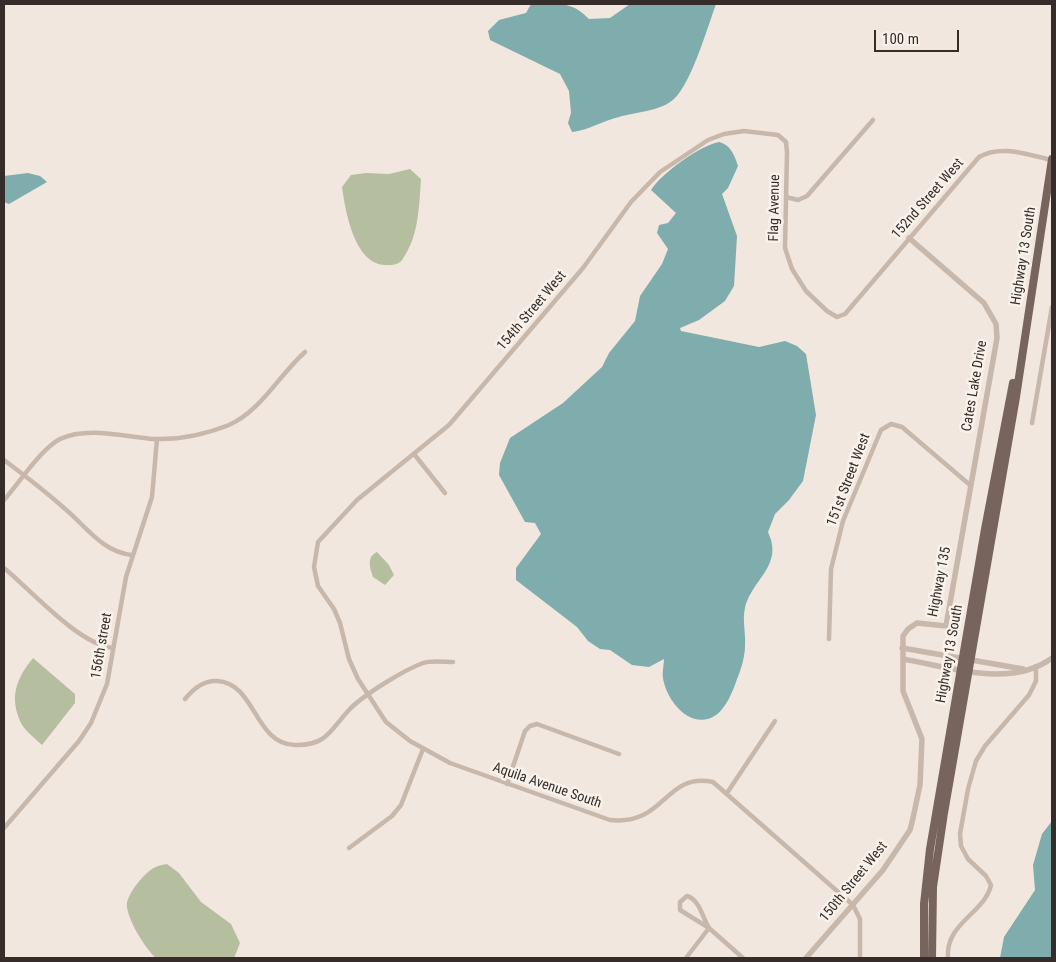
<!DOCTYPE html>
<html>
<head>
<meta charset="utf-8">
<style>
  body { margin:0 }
  #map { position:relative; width:1056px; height:962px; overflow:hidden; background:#f1e7de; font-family:"Roboto Condensed",sans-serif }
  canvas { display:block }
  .frame { position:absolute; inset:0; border:5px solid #362d2a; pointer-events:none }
  .scale { position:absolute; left:874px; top:30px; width:85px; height:22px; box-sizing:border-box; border:2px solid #362d2a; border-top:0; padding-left:6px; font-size:15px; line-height:18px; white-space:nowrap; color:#362d2a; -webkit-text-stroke:4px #f9f2ea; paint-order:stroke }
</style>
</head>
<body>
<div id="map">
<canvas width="1056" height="962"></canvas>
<div class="frame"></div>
<div class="scale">100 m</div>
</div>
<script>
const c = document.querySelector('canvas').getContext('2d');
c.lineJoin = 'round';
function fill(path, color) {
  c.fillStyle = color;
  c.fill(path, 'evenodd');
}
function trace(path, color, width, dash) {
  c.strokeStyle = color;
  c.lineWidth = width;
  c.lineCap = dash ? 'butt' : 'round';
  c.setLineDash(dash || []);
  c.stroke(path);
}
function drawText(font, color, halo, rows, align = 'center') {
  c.font = font + ' "Roboto Condensed",sans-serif';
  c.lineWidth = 5;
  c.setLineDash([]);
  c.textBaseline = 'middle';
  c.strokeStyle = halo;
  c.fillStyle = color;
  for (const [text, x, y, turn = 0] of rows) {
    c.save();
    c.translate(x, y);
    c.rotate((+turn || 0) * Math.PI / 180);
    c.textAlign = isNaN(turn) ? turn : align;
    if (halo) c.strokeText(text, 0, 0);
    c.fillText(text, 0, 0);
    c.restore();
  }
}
fill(new Path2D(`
  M410 169 421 179C419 207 419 236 402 260 398 265 392 265 385 265 354 264 345 209 342 187L351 175 366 173 389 174Z
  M377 552 389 565 394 575 385 585 373 577C370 568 366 557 377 552Z
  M33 658 75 694V703L42 745C36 739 25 731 21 723 9 697 16 679 33 658Z
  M167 864 179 873 201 902 231 924 240 943 234 958H156C146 950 125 916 127 903 129 892 143 875 152 869 156 866 162 865 167 864Z`), '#b5bf9f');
fill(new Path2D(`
  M531 4C557 4 571 0 589 19L610 18 630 4H716C708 26 691 84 674 99 661 111 636 112 619 117 602 121 589 130 572 132L568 123 571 113 569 91 560 74 490 40 488 31 499 20 526 13Z
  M719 142C730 144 735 156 738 166L728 188 722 194 737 236 734 286 725 301 699 320 680 328 681 331 759 347 785 341 797 346 806 354 816 415 803 481 789 500 775 514 768 532C784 566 752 579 745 608 742 620 746 633 745 646 745 656 741 670 737 679 733 691 726 708 716 715 691 732 666 700 663 678 662 672 664 665 664 659L649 667 632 665 610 650 600 649 588 641 577 627 516 580V568L541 534 535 523 525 522 499 475 500 463 510 438 563 403 602 367 609 353 635 321 640 296 662 264 668 249 657 233 659 225 668 223 676 213 651 190C662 173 699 146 719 142Z
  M28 173 40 176 47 182 9 204 4 202V176Z
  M1052 821V958H1000L1004 937 1035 890 1033 865 1042 834Z`), '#7facac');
trace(new Path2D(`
  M786 197 798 200 807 196 873 120
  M1032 423 1052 307
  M414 454 445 493
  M4 460C24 475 45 491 64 508 86 526 102 552 132 555
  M4 500C19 483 41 449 60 439 88 426 125 437 154 439 179 440 206 434 229 425 261 411 279 375 305 352
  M4 568C32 591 78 644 113 648
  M829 639 831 569 843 521 881 430 891 424 902 427 970 485
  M185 699C193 689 203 680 217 681 256 683 254 744 295 745 327 746 331 729 349 710 363 695 404 670 423 663 431 660 444 662 453 662
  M507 784 525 731 530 726 537 724 619 754
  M727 793 775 721
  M4 828 79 741 91 723 107 684 126 577 152 497 157 439
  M349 848 392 816 401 805 423 749
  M709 928C702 917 700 900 687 896L680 902V910L709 928 743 958
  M686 958 709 928
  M860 958V919L853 905 713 782C664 772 666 826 610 820L450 763 410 741 386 722 358 679 349 659 340 623 334 609 318 586 314 567 318 542 357 500 449 425 583 268 631 202 660 172 708 140 724 134 744 131 778 135 786 142 787 152 785 248 792 269 806 291 827 311 837 317 845 314 979 157C1001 144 1028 155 1052 160
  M948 958C945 923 985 913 991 885L986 876 968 859 961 846 960 834 968 789 976 761 985 746 1029 695 1036 681V666`), '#c8b7ab', 4.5);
trace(new Path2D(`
  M902 648 1023 669
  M903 659C950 667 1010 689 1052 658
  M806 958 883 870 910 830 913 818 920 785 922 739 903 691V636L908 629 917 623 946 626 997 338 996 324 984 303 909 238`), '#c8b7ab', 5.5);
trace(new Path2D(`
  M924 958V904L930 849 985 529 1013 383
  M932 958 933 887 944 813 1016 397 1052 159`), '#77645c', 8);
drawText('14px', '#362d2a', '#f9f2ea', [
  ["152nd Street West",928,199,-49],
  ["Flag Avenue",775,208,-89],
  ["Highway 13 South",1024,256,-81],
  ["154th Street West",532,311,-50],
  ["Cates Lake Drive",975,386,-80],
  ["151st Street West",849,480,-69],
  ["Highway 135",940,582,-79],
  ["156th street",102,646,-80],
  ["Highway 13 South",950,654,-80],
  ["Aquila Avenue South",547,786,19],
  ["150th Street West",854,882,-51]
]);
</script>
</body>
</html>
